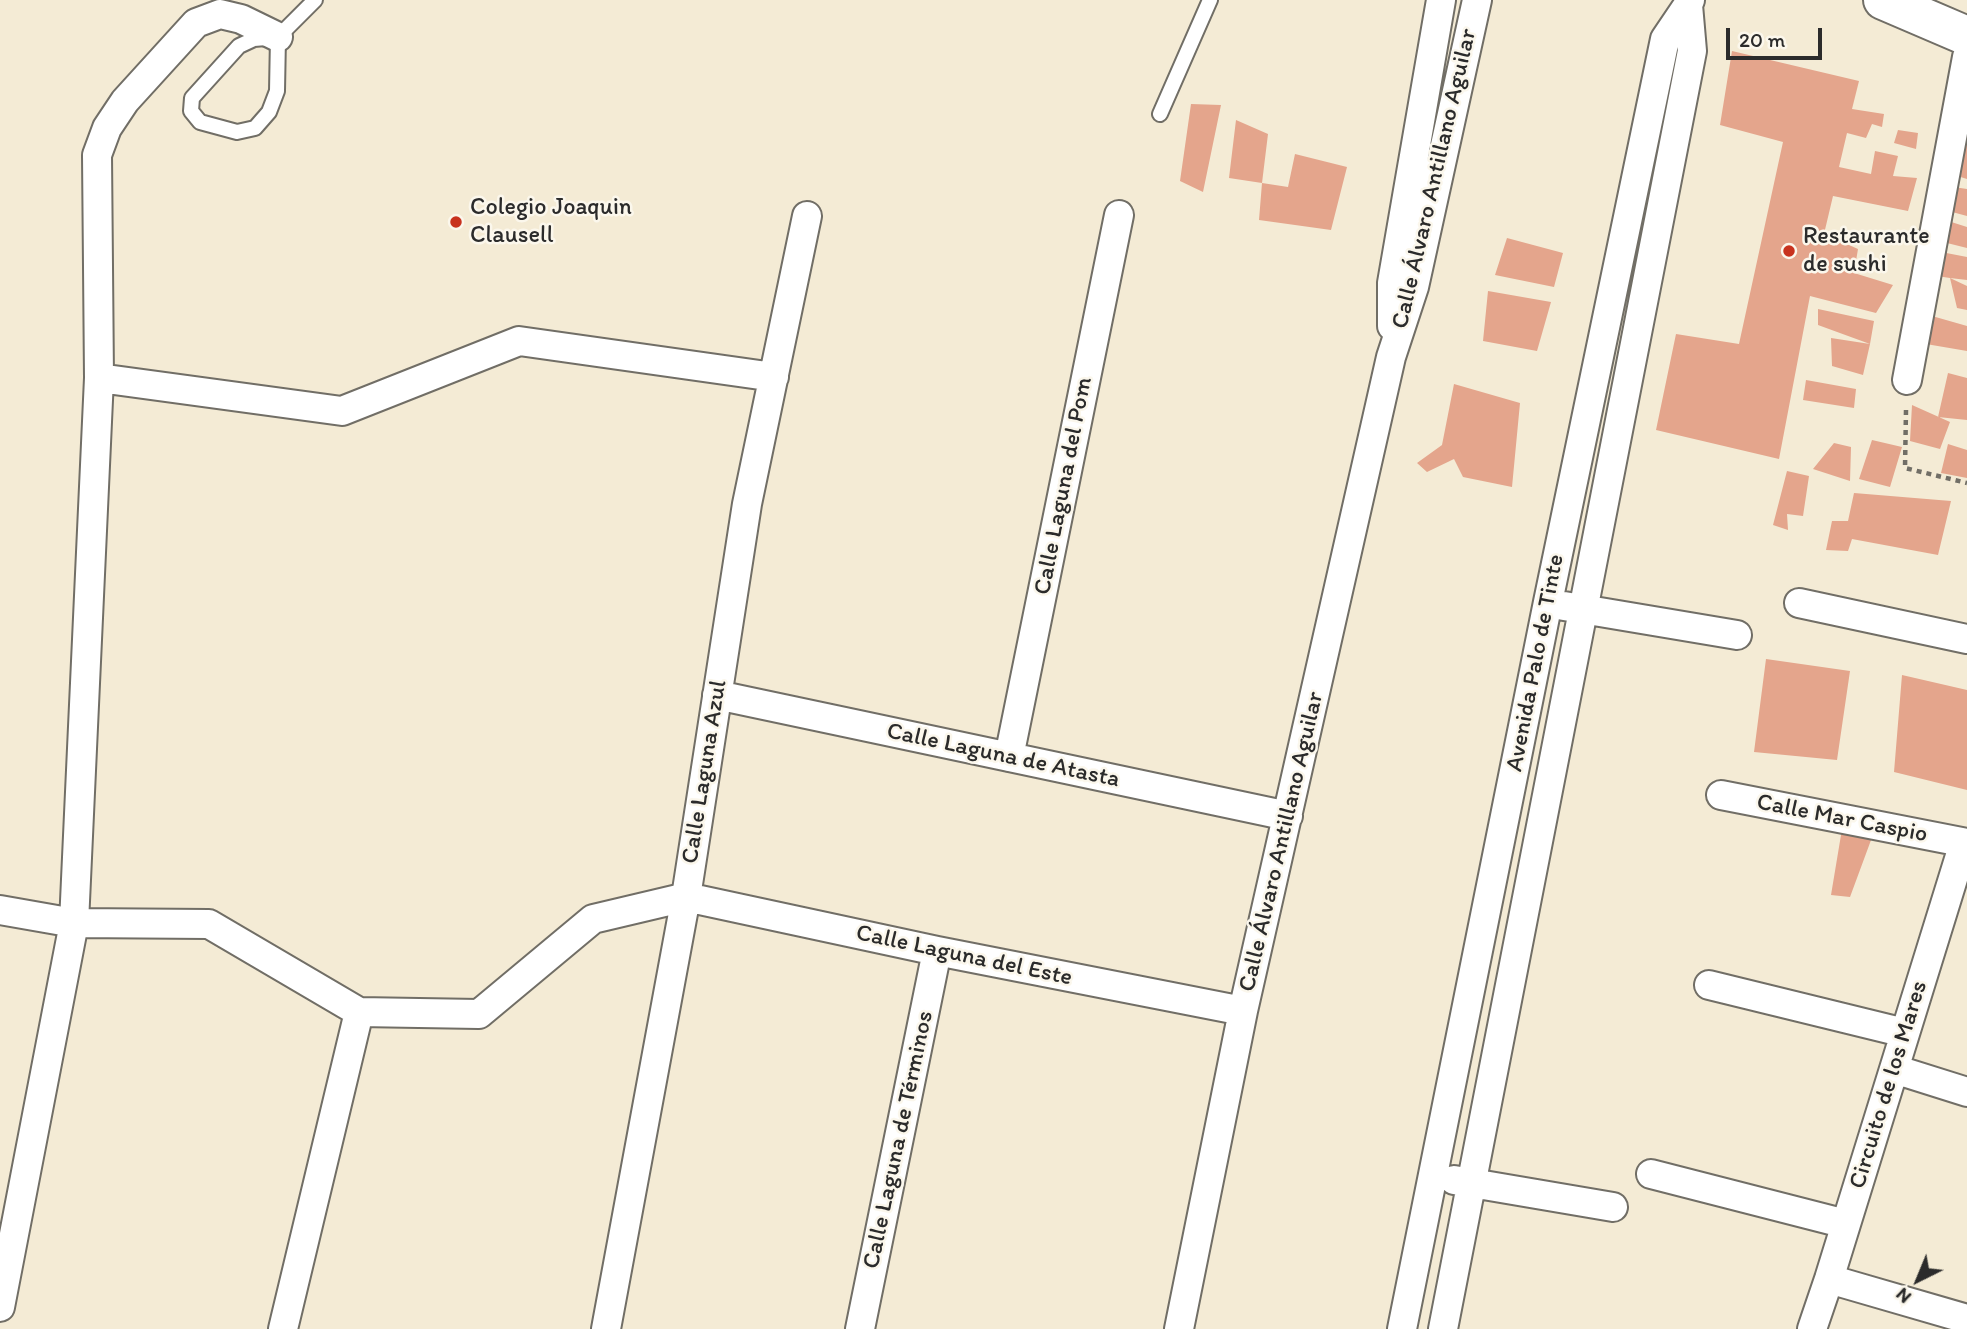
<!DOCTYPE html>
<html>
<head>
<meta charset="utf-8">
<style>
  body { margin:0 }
  #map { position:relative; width:1967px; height:1329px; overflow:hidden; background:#f4ebd5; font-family:Itim,sans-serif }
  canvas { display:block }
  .north { position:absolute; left:1883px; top:1245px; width:70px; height:70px; -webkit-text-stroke:5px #fbf7ec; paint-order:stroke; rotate:223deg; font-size:19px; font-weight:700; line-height:28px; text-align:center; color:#2b2b2b }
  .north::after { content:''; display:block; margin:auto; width:24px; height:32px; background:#2b2b2b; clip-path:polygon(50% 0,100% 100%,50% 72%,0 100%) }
  .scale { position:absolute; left:1726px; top:28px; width:96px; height:32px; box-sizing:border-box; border:4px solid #2b2b2b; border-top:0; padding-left:9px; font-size:21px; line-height:24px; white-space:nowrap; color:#2b2b2b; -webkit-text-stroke:5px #fbf7ec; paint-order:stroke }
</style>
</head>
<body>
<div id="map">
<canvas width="1967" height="1329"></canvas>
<div class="north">N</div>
<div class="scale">20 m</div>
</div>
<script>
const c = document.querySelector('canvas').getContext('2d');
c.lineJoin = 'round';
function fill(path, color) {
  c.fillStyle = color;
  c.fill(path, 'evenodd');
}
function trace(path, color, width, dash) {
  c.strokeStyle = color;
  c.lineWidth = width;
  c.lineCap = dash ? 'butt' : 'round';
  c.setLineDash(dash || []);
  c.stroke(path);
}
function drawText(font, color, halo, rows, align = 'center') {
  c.font = font + ' Itim,sans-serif';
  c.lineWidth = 5;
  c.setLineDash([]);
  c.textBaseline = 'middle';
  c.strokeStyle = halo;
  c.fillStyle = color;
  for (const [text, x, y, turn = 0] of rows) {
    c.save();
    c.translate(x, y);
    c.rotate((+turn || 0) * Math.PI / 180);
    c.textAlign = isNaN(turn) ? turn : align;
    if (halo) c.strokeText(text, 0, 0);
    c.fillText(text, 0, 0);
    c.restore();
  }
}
fill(new Path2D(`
  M1732 51 1859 81 1852 109 1884 114 1882 127 1872 124 1866 138 1847 133 1839 167 1871 174 1875 151 1898 156 1893 176 1917 178 1908 211 1833 196 1824 234 1858 249 1854 273 1893 285 1876 313 1810 296 1779 459 1656 430 1676 334 1739 344 1783 142 1720 125Z
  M1191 104 1221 105 1203 192 1180 181Z
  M1236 120 1268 134 1262 183 1229 178Z
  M1898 130 1918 133 1916 149 1894 143Z
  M1963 140 1967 141V179L1954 175Z
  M1295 154 1347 167 1331 230 1259 220 1262 183 1288 187Z
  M1947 186 1967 189V216L1941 209Z
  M1945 220 1967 227V248L1939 241Z
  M1507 238 1563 253 1554 287 1495 275Z
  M1936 251 1967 257V280L1950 278 1967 286V310L1957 308 1950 278 1930 275Z
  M1488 291 1551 302 1537 351 1483 341Z
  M1818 309 1874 321 1870 344 1818 325Z
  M1925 314 1967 326V351L1926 344Z
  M1831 338 1870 344 1863 375 1832 366Z
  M1948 373 1967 378V420L1938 417Z
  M1806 380 1856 389 1854 408 1803 400Z
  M1454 384 1520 403 1512 487 1463 477 1454 459 1427 472 1417 463 1442 445Z
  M1912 405 1950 422 1940 449 1910 441Z
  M1872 440 1902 447 1890 487 1859 479Z
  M1834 443 1851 447 1850 481 1813 469Z
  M1948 444 1967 450V478L1941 473Z
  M1787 471 1809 476 1803 516 1787 514 1788 530 1773 525Z
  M1854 493 1951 501 1938 555 1852 539 1848 551 1826 550 1832 521H1848Z
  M1766 659 1850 671 1837 760 1754 752Z
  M1902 675 1967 690V790L1894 772Z
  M1843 823 1874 832 1850 897 1831 895Z`), '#e4a58c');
const service = new Path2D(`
  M278 37 277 91 269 112 255 128 237 132 200 122 191 111 192 98 239 46 254 39 278 37 315 0
  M1160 114 1210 0`);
const minor = new Path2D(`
  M1392 326V283L1441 0
  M99 378 342 411 519 341 774 377
  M1907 380 1967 57
  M1799 603 1967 639
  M1564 606 1737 635
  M717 695 1288 816
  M1009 757 1119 215
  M1721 795 1967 843
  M0 910 74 923 209 924 359 1012 479 1014 593 919 686 897 937 951 1243 1011
  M1709 985 1905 1033
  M1894 1069 1967 1092
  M1651 1174 1846 1224
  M1454 1180 1613 1207
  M1829 1279 1967 1319
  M0 1307 74 923 99 378 97 155 107 128 125 101 196 23 220 14 241 19 278 37
  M283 1329 359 1012
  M606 1329 686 897 747 504 807 216
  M860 1329 937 951
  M1179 1329 1243 1011 1391 357 1414 287 1477 0
  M1402 1329 1548 602 1665 39 1688 5 1690 0
  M1443 1329 1692 51 1688 5
  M1812 1329 1829 1279 1964 843`);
const primary = new Path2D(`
  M1883 0 1967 36`);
trace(service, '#716e66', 18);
trace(minor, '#716e66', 32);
trace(primary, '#716e66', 42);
trace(new Path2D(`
  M1906 410 1905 468 1967 483`), '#716e66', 4.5, [5, 5]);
trace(service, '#fff', 14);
trace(minor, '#fff', 28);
trace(primary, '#fff', 38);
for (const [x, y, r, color] of [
  [456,222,7,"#c8321e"],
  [1789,251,7,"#c8321e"]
]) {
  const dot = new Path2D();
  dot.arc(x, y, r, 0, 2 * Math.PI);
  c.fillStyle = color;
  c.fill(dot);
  trace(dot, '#fbf7ec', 2.5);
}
drawText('24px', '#2b2b2b', '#fbf7ec', [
  ["Calle Álvaro Antillano Aguilar",1435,179,-77],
  ["Calle Laguna del Pom",1064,486,-79],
  ["Avenida Palo de Tinte",1536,663,-79],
  ["Calle Laguna de Atasta",1003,756,12],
  ["Calle Laguna Azul",705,772,-81],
  ["Calle Mar Caspio",1842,819,11],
  ["Calle Álvaro Antillano Aguilar",1282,842,-77],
  ["Calle Laguna del Este",964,956,12],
  ["Circuito de los Mares",1889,1085,-73],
  ["Calle Laguna de Términos",899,1140,-78]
]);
drawText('24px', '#2b2b2b', '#fbf7ec', [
  ["Colegio Joaquin",470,208],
  ["Clausell",470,236],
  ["Restaurante",1803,237],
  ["de sushi",1803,265]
], 'left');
</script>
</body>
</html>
